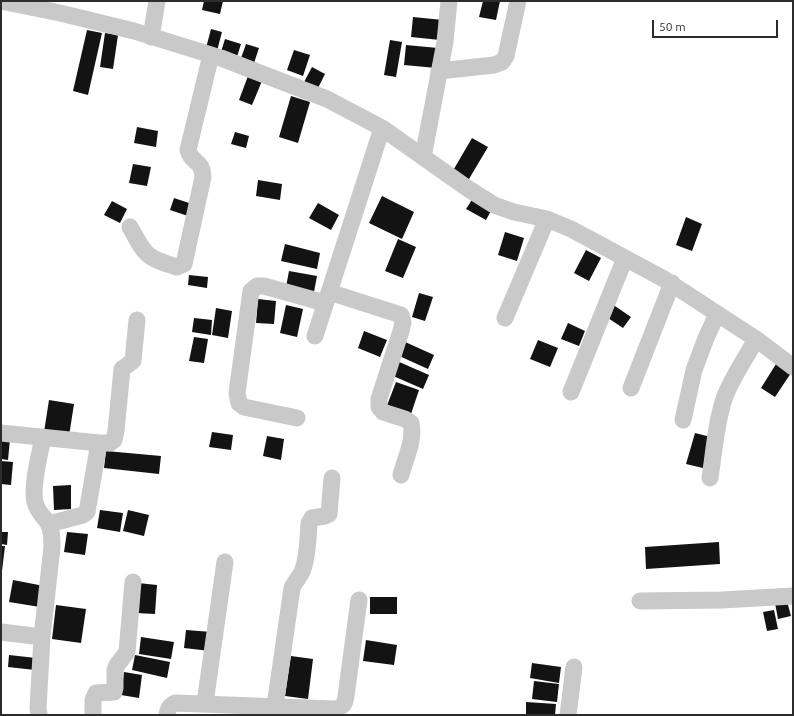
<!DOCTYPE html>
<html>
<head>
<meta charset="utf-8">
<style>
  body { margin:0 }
  #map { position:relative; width:794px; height:716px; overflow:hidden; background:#fff; font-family:Ubuntu,sans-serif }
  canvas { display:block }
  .frame { position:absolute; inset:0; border:2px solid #2c2c2c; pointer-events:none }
  .scale { position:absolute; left:652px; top:20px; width:126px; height:18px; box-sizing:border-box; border:2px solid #2c2c2c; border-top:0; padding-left:5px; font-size:12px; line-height:14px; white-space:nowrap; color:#2c2c2c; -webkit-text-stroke:3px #fff; paint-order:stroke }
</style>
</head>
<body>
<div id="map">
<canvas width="794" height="716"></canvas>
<div class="frame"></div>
<div class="scale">50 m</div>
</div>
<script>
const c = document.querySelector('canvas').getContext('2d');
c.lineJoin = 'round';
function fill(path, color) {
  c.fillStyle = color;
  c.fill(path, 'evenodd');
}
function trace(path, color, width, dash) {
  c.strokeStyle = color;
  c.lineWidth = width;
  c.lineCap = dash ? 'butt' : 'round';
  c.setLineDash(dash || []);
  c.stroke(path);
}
fill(new Path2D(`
  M204 1H223L220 14 202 10Z
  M483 1H500L496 20 479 17Z
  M413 17 443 20 440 40 411 37Z
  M211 29 222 32 217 51 206 48Z
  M87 30 102 33 88 95 73 91Z
  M105 33 118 35 113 69 100 67Z
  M225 39 241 44 236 60 220 55Z
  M390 40 402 42 396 77 384 75Z
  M246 44 259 48 253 66 240 61Z
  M406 45 438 48 436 68 404 65Z
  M294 50 310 55 303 76 287 70Z
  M312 67 325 74 317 90 303 84Z
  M248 76 262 81 252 105 239 100Z
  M291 96 310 102 298 143 279 137Z
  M137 127 158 131 156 147 134 143Z
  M235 132 249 136 246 148 231 144Z
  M472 138 488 147 466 184 451 174Z
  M133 164 151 167 147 186 129 183Z
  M258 180 282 184 280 200 256 196Z
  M382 196 414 212 402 239 369 223Z
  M174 198 192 204 188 216 170 210Z
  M473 198 492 209 486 220 466 209Z
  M112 201 127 209 120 223 104 215Z
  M318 203 339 215 331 230 309 218Z
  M686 217 702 224 692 251 676 245Z
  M505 232 524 238 517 261 498 255Z
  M398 239 416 247 403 278 385 271Z
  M285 244 320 253 317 269 281 261Z
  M586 250 601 258 589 281 574 273Z
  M289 271 317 276 314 292 286 287Z
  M189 275 208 277 207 288 188 285Z
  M419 293 433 297 425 321 412 317Z
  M258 299 276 301 274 324 256 323Z
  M612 304 631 317 623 328 605 316Z
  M286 305 303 309 297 337 280 333Z
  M216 308 232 311 228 338 212 335Z
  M194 318 212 320 211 335 192 332Z
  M568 323 585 331 579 346 561 339Z
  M364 331 387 340 380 357 358 348Z
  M194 337 208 339 204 363 189 361Z
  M538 340 558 348 550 367 530 359Z
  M403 341 434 355 428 369 397 355Z
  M397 361 429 375 423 389 391 375Z
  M776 364 791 373 775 397 761 388Z
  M396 382 419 390 410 417 386 408Z
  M49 400 74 404 69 436 44 432Z
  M212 432 233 435 231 450 209 447Z
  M695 433 711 437 703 468 686 464Z
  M267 436 284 439 281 460 263 456Z
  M1 438 10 439 8 460 1 459Z
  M106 451 161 456 159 474 104 468Z
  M1 461 13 462 11 485 1 484Z
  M71 485V509L54 510 53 486Z
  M100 510 123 513 120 532 97 528Z
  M128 510 149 515 144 536 123 531Z
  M1 532H8L7 545 1 544Z
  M67 532 88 534 85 555 64 552Z
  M719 542 720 564 646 569 645 547Z
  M1 546H5L2 571H1Z
  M13 580 44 586 40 607 9 602Z
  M138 583 157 585 155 614 136 613Z
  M370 597H397V614H370Z
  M787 601 791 616 778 619 775 603Z
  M56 605 86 609 81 643 52 639Z
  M774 610 778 629 767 631 763 612Z
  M186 630 212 632 210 651 184 648Z
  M141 637 174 642 171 659 139 654Z
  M366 640 397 645 394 665 363 661Z
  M9 655 36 658 35 670 8 667Z
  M135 655 170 662 167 678 132 670Z
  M291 656 313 659 308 699 285 696Z
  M532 663 561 667 559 683 530 678Z
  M124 672 142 675 139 698 121 695Z
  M534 681 559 684 557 702 532 699Z
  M526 702 556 704 555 715H526Z`), '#131313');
trace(new Path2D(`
  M1 1 60 13 134 31 221 58 327 99 382 128 467 188 494 205 514 212 547 219 571 229 664 279 756 339 793 367
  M151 37 157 1
  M439 71 494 65 502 62 506 56 518 1
  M423 157 445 42 449 1
  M130 227C145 255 146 258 177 267L184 264 203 177C202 158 192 165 188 150L211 55
  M329 292 401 315 403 322 401 331 379 399V407L383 412 405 419 411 423C415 440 405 459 401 475
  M505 318 547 219
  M315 336 382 128
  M631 388 672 283
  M571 392 625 258
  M297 418 244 407 239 403 237 393 251 291 257 286H264L325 303
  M683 420 694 370 706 338 717 314
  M1 433 99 443H110L114 440 116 431 122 369 133 361 137 320
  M710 478C714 452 716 421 725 396 733 376 746 358 756 339
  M49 524 83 515 87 512 99 443
  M640 601 722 600 793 596
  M1 632 42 637
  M205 703 225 562
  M275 706 292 588C295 581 301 576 303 569 308 555 308 538 309 523L312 518 325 516 329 514 332 478
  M39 715 38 708 42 637 52 547C52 539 52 530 48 523 43 516 37 511 35 502 31 486 40 454 43 437
  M93 715V700L96 693 114 692 115 688V670L117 665 127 652 133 582
  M167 715C168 709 169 706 175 703L335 709C343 707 345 704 346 696L359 600
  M568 715 574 667`), '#c9c9c9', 17);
</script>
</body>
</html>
